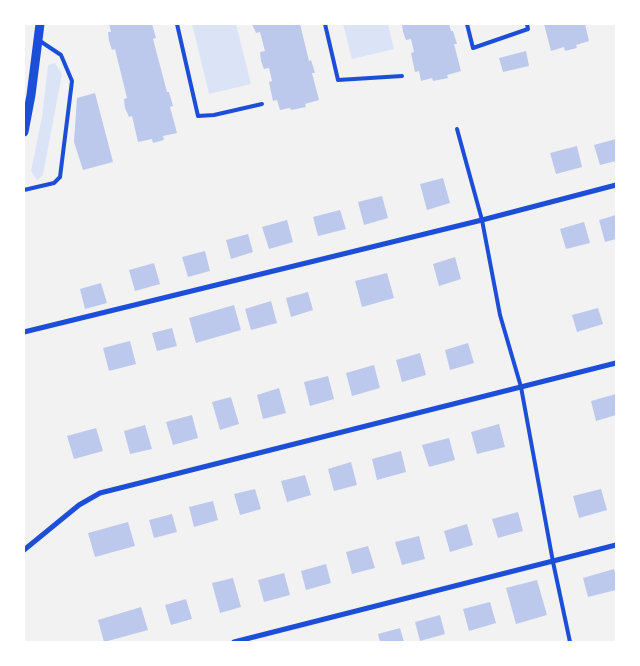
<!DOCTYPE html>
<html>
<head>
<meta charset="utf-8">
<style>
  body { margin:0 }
  #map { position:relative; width:640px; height:666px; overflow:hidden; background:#f2f2f2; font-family:Mulish,sans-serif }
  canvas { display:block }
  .frame { position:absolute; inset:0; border:25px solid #fff; pointer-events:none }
</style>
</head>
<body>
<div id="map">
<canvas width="640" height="666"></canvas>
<div class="frame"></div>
</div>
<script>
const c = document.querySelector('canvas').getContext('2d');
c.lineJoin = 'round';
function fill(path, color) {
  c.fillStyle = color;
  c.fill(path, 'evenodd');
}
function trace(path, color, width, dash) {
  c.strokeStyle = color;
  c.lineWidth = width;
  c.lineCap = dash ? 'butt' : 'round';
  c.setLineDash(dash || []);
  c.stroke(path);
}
fill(new Path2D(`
  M192 24H236L251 84 209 94Z
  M343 24H388L394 49 352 59Z
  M55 63 62 74 43 175 37 180 31 171 42 117 48 65Z`), '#dbe4f7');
fill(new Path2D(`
  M109 24H152L156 38 153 39 167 92H169L173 106 170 107 177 133 163 136 164 140 153 143 152 139 138 142 132 116 129 117 125 108 124 99 127 98 115 49 112 50 109 41 108 32H111Z
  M252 24H300L309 61 311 60 315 73H312L319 100 305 104 306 107 291 110 290 108 280 110 277 100 273 101 269 82 272 81 269 68 264 69 261 61 260 52 265 51 260 32 256 33Z
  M402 24H449L451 31H453L457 44H454L461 71 447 75 448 78 433 81 432 78 421 81 419 71 415 72 411 53 414 52 411 39 406 40 403 32Z
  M544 24H585L589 41 576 45 577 48 565 51 564 47 551 51Z
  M526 51 529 66 503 72 499 58Z
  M95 93 113 162 83 170 74 142 77 98Z
  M616 139V161L600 165 594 145Z
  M577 146 582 167 556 174 550 153Z
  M443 178 450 203 427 210 420 184Z
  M382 196 388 218 364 225 358 202Z
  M340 210 346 229 318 236 313 217Z
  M616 215V239L605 242 599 220Z
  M287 220 293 242 269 249 262 227Z
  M584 222 590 243 566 249 560 229Z
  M248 234 253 252 231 259 226 240Z
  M205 251 210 271 188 277 182 257Z
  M455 257 461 279 439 286 433 264Z
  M154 263 160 284 135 291 129 270Z
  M387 273 394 298 362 307 355 281Z
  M101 283 107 303 85 309 80 289Z
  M308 292 313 310 291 317 286 298Z
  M271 301 277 323 251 330 245 309Z
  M234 305 241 330 196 343 189 318Z
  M598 308 603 324 577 332 572 315Z
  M172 328 177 346 157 351 152 333Z
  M130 341 136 364 109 371 103 348Z
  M468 343 474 363 450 370 445 350Z
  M420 353 426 375 402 382 396 360Z
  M374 365 380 388 352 396 346 373Z
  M328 376 334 399 310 406 304 382Z
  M279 388 286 413 263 419 257 395Z
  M616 394V415L596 421 591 401Z
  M231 397 239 424 220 430 212 402Z
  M192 415 198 438 173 445 166 422Z
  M499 424 505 447 477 454 471 432Z
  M145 425 152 449 130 454 124 431Z
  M96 428 103 451 74 459 67 436Z
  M449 438 455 460 429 467 422 445Z
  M401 451 406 472 377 480 372 459Z
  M351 462 357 485 334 491 328 469Z
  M305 475 311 495 287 502 281 481Z
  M255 489 261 509 240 515 234 494Z
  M601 489 607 510 579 518 573 496Z
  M213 501 218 520 194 527 189 507Z
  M518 512 523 531 498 538 492 519Z
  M172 514 177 532 154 538 149 520Z
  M128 522 135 546 95 557 88 533Z
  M467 524 473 545 450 552 444 531Z
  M419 536 425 559 402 565 395 542Z
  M368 546 375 568 352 574 346 552Z
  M326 564 331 583 306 590 301 571Z
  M614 569 616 578V590L588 597 583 578Z
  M284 573 290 595 264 602 258 580Z
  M233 578 241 607 220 613 212 583Z
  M537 580 547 615 516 624 506 588Z
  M186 599 192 619 171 625 165 605Z
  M490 602 496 623 469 631 463 609Z
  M141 607 148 630 104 642 98 620Z
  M440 615 445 634 420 641 415 622Z
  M400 628 404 642H380L378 634Z`), '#bdc9ec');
trace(new Path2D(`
  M177 24 198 116 214 115 262 104
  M325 24 338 80 402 76
  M467 24 473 48 528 29 527 24
  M457 129 482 220 500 315 521 387 553 562 570 642
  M24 190 54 183 60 177 72 81 61 55 40 41`), '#1d4ed8', 4);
trace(new Path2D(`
  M24 332 482 220 616 185
  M24 550 79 505 100 493 616 363
  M234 642 616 545`), '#1d4ed8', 5);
trace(new Path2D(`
  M24 132 31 95 40 24`), '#1d4ed8', 9);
</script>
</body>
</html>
